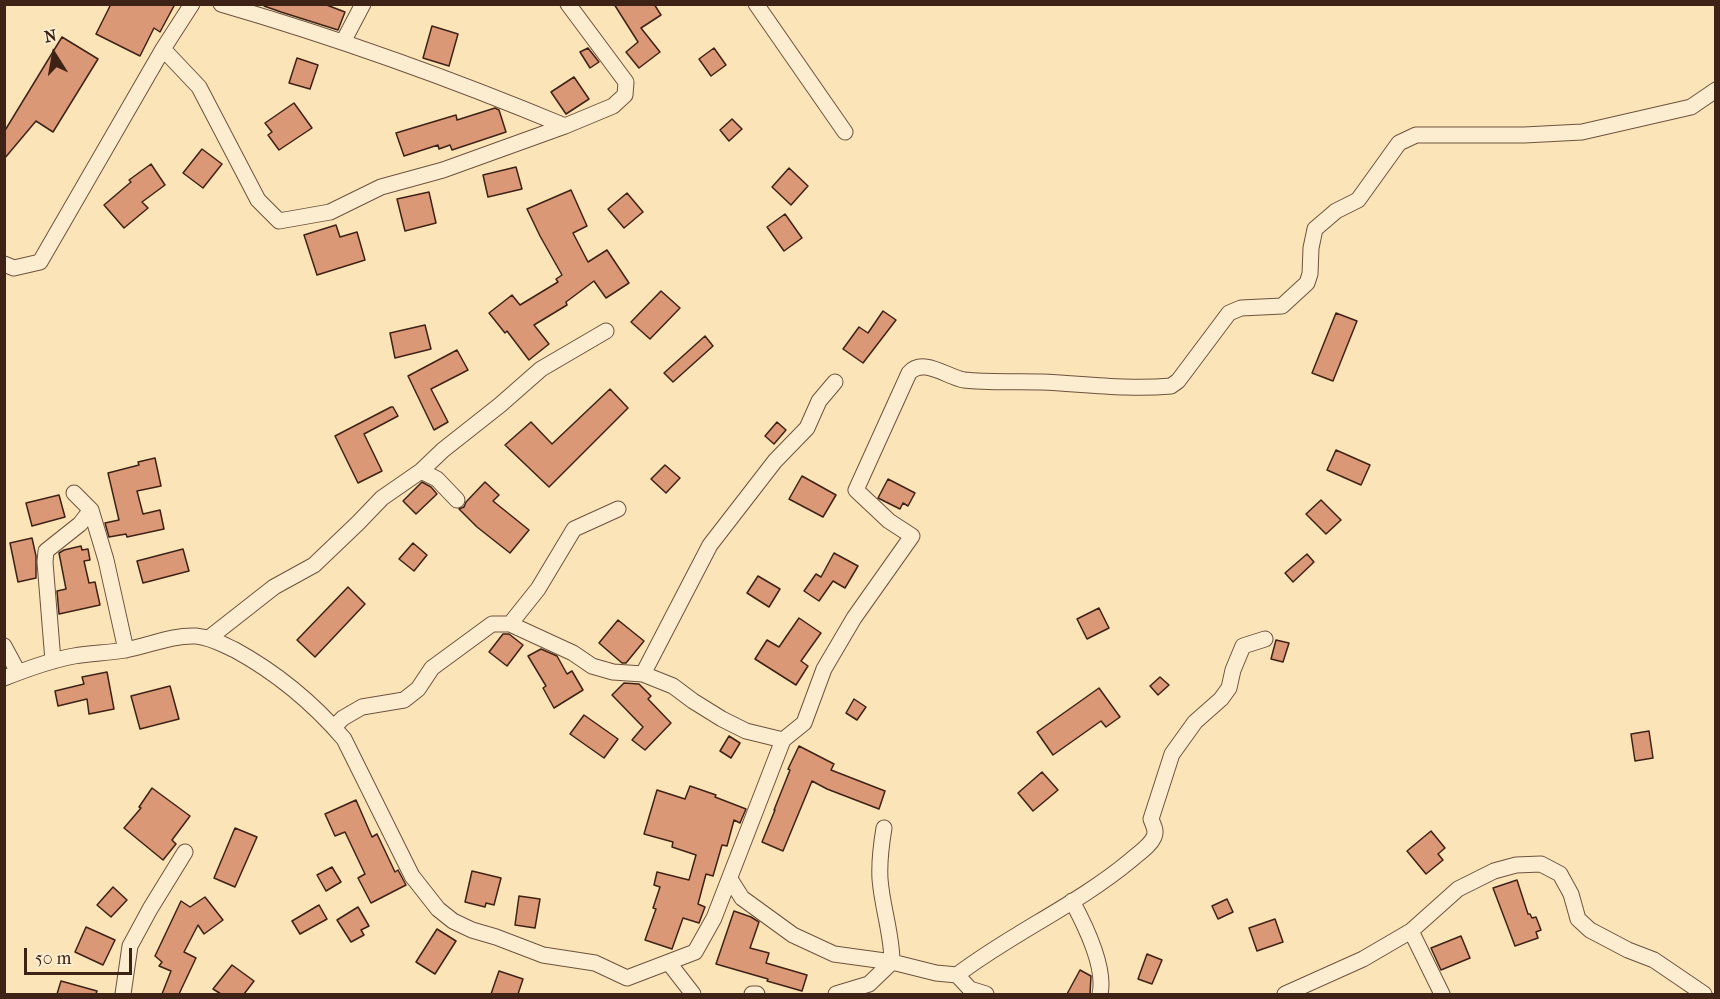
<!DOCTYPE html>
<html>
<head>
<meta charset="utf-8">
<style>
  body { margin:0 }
  #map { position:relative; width:1720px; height:999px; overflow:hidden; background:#fbe4b7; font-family:"IM FELL French Canon",serif }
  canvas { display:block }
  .frame { position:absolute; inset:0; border:6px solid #3f2216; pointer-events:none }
  .north { position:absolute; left:24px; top:24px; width:60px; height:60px; -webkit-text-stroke:4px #fcedd0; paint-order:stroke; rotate:349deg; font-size:16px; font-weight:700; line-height:24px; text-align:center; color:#3f2216 }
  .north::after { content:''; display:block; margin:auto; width:21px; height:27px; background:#3f2216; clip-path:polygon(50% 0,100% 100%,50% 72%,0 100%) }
  .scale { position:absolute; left:24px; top:948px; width:108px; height:27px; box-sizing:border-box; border:3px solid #3f2216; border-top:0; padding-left:8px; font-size:18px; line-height:21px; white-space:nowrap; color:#3f2216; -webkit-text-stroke:4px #fcedd0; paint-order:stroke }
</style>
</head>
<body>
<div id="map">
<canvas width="1720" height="999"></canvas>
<div class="frame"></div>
<div class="north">N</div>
<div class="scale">50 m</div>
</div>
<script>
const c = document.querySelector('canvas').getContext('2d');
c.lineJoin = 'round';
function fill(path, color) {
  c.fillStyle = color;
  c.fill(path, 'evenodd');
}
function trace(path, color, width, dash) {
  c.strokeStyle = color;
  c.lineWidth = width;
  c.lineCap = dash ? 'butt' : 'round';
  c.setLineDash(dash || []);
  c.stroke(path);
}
const building = new Path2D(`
  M111 4H175L160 32 154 28 140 56 96 34Z
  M265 4H324L345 12 338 30 281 12 264 6Z
  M614 4H654L661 15 641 28 660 52 639 68 626 52 638 42Z
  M432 26 458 34 449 66 423 58Z
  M62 37 98 59 53 132 36 121 4 159V132Z
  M588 48 599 62 590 68 580 52Z
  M714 48 726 65 711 76 699 59Z
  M297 58 318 65 310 89 289 83Z
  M574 77 589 99 566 114 551 92Z
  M294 103 312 128 279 150 268 135 272 132 265 123Z
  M495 108 499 110 506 132 452 150 450 145 439 149 438 145 404 156 396 133 456 115 457 120Z
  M732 119 742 129 729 141 720 130Z
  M202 149 222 164 203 188 183 173Z
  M151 164 165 185 142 202 148 208 124 228 104 205 131 182 129 180Z
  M516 167 522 189 488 197 483 175Z
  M789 168 808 186 791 205 772 187Z
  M571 190 587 226 573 233 588 262 607 250 629 283 606 298 594 281 566 302 567 305 534 325 549 344 529 360 507 331 505 333 489 313 512 295 520 305 558 282 556 279 562 275 540 236 527 209Z
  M429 192 436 223 405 231 397 199Z
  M627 193 643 212 624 228 608 209Z
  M785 214 802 238 784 251 767 227Z
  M336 225 340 237 357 232 365 260 317 275 304 235Z
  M661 291 680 308 650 339 631 322Z
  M883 311 896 320 863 363 843 349 859 327 868 333Z
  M1336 313 1357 321 1333 381 1312 373Z
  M425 325 431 349 395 358 390 333Z
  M705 336 713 346 673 382 664 373Z
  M457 350 468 370 431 389 448 422 434 430 408 376Z
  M610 389 628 408 549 487 505 445 531 422 552 444Z
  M391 407H393L398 416 364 434 382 471 358 483 335 436Z
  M777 422 786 430 774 444 765 436Z
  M1336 450 1370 465 1361 485 1327 470Z
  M155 458 161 486 137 491 143 514 160 510 164 529 127 537 126 534 109 537 105 523 119 520 108 473 139 465 138 462Z
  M665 465 680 478 666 493 651 479Z
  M802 476 836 495 823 517 789 499Z
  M888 479 915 493 908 506 903 503 900 509 878 498Z
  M422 482 431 487 437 494 416 514 403 501Z
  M485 482 499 495 493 501 529 530 510 553 477 527 459 509 464 507 466 502Z
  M59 495 65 517 32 526 26 503Z
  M1321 500 1341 520 1326 534 1306 514Z
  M32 538 36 556V578L18 582 10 543Z
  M413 543 427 555 414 571 399 559Z
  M81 546 82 550 88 549 90 560 84 561 89 583 95 582 100 605 59 614 57 591 66 589 59 553 64 550Z
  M183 549 189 571 143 583 137 561Z
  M834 553 858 566 845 588 833 581 819 601 804 591 816 574 821 577Z
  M1307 554 1314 562 1293 582 1285 573Z
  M758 576 780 589 769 607 747 593Z
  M348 587 365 604 315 657 297 640Z
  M1099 608 1109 628 1087 639 1077 619Z
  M799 618 821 633 801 661 808 666 796 685 755 659 767 640 779 647Z
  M618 620 644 641 626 663H622L599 643Z
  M503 634H509L523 645 507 666 489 652Z
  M1276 640 1289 643 1283 662 1271 659Z
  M541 649 557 656 567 674 572 671 583 690 554 708 543 688 546 686 528 656Z
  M107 672 114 709 89 714 87 699 58 706 55 691 84 684 82 677Z
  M1160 677 1169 685 1158 695 1150 686Z
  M624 683 639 684 651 696 648 699 671 723 645 750 632 740 643 727 612 695Z
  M170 686 179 719 140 729 131 696Z
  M1099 688 1120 717 1106 727 1101 721 1053 755 1037 732Z
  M854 699 866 707 857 720 846 713Z
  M584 715 618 739 604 758 570 734Z
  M1649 731 1653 758 1635 761 1631 734Z
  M729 736 740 743 731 758 720 751Z
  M799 746 834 764 831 770 885 791 879 809 827 789 812 781 783 851 762 842 775 810H774L790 770 788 769Z
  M1042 772 1058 790 1033 811 1018 793Z
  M690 786 716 795 715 797 746 809 740 823 734 820 727 846 722 845 713 876 706 874 698 904 705 907 699 923 683 918 672 949 645 940 656 909 653 908 660 887 654 885 657 872 689 880 696 855 672 847 673 842 644 834 657 790 685 799Z
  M152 788 190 816 172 840 176 844 163 860 124 828 141 808 139 807Z
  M356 800 372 837 377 834 395 872 398 870 406 885 371 903 358 878 365 874 345 832 335 836 325 814Z
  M235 828 257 837 235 887 214 878Z
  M1431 831 1445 848 1438 854 1443 860 1426 874 1407 851Z
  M332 867 341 882 326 891 317 875Z
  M472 871 501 878 494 905 486 903 485 907 465 902Z
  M1517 880 1528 914H1530L1532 918 1536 917 1541 930 1536 932 1538 938 1515 946 1493 888Z
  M113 887 127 900 111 917 97 905Z
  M519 896 540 899 535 928 515 925Z
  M205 897 223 920 204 934 198 925 184 952 196 958 179 994H162L171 971 159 966 162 962 155 956 181 901 190 907Z
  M1227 899 1233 912 1218 919 1212 906Z
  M319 905 327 919 300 934 292 921Z
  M358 907 369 926 361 930 364 935 351 942 337 920Z
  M734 911 751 917 759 922 750 948 769 953 766 963 807 975 802 991 767 981 768 979 716 964Z
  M1275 919 1283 942 1257 951 1249 928Z
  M86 927 115 940 103 965 75 952Z
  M437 929 456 941 435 974 416 962Z
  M1461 936 1470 958 1441 970 1431 948Z
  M1147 954 1162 960 1152 984 1138 979Z
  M232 965 254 981 244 994H221L213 989Z
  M1080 970 1091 976 1090 994H1067Z
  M499 971 523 979 518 994H491Z
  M61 981 97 991 96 994H57Z`);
fill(building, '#da9876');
trace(building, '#3f2216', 1.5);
const minor = new Path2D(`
  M221 4C338 38 452 79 565 126
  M756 4 845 132
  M343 42 363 4
  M163 49 199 87 258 200 279 221 330 212 381 187 443 170 565 126 613 106 625 95 626 82 568 4
  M4 264 14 268 40 262 163 49 192 4
  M421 471 443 450 500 405 541 369 606 331
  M74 493 91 510 106 560 126 650
  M510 624 538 589 574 529 618 509
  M209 638 274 587 314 565 358 523 382 498 421 471 437 479 457 500
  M4 646 18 672 14 674
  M53 661 45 562 46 551 80 524 91 510
  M643 674 710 545 775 461 807 428 819 401 835 382
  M4 678C27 669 51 660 74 656 91 653 108 653 125 650 148 646 171 635 196 636 210 637 222 644 235 650 277 673 313 703 344 739L412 876 438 909 453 921 472 930 496 937 543 955 595 963 627 978 695 952 714 918 783 740 804 723 824 669 854 618 912 536 889 521 856 490 909 373C923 357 947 377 964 380 990 383 1016 381 1042 382 1084 384 1129 390 1171 386L1178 381 1229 313 1241 308 1282 306 1307 283 1310 274 1311 248 1315 229 1336 211 1358 200 1399 143 1416 135H1524L1582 132 1691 107 1716 90
  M334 727 343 718 362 707 404 700 418 689 432 668 492 624H510L573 653 592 666 613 672 643 674 673 686 693 701 722 719 746 731 783 740
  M730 879 742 898 793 935 834 954 892 962 936 973 957 975 970 989 986 994
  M1072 901C1085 925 1106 967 1100 994
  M1411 931 1442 994
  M669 963 693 994
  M957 975C1012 933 1077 905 1131 860 1139 853 1150 846 1154 837 1157 830 1153 825 1151 819L1172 754 1195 722 1221 699 1229 688 1233 670 1243 646 1265 639
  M123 994 130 946 150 909 185 852
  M752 994H757
  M836 994 869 984 892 962C892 934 882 907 880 879 879 862 881 846 884 828
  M1285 994 1363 959 1411 931 1458 889 1494 871 1516 865 1541 864 1560 874 1571 894 1578 919 1590 930 1628 950 1654 960 1704 994`);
trace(minor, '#6e523e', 17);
trace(minor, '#fcedd0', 15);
</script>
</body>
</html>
